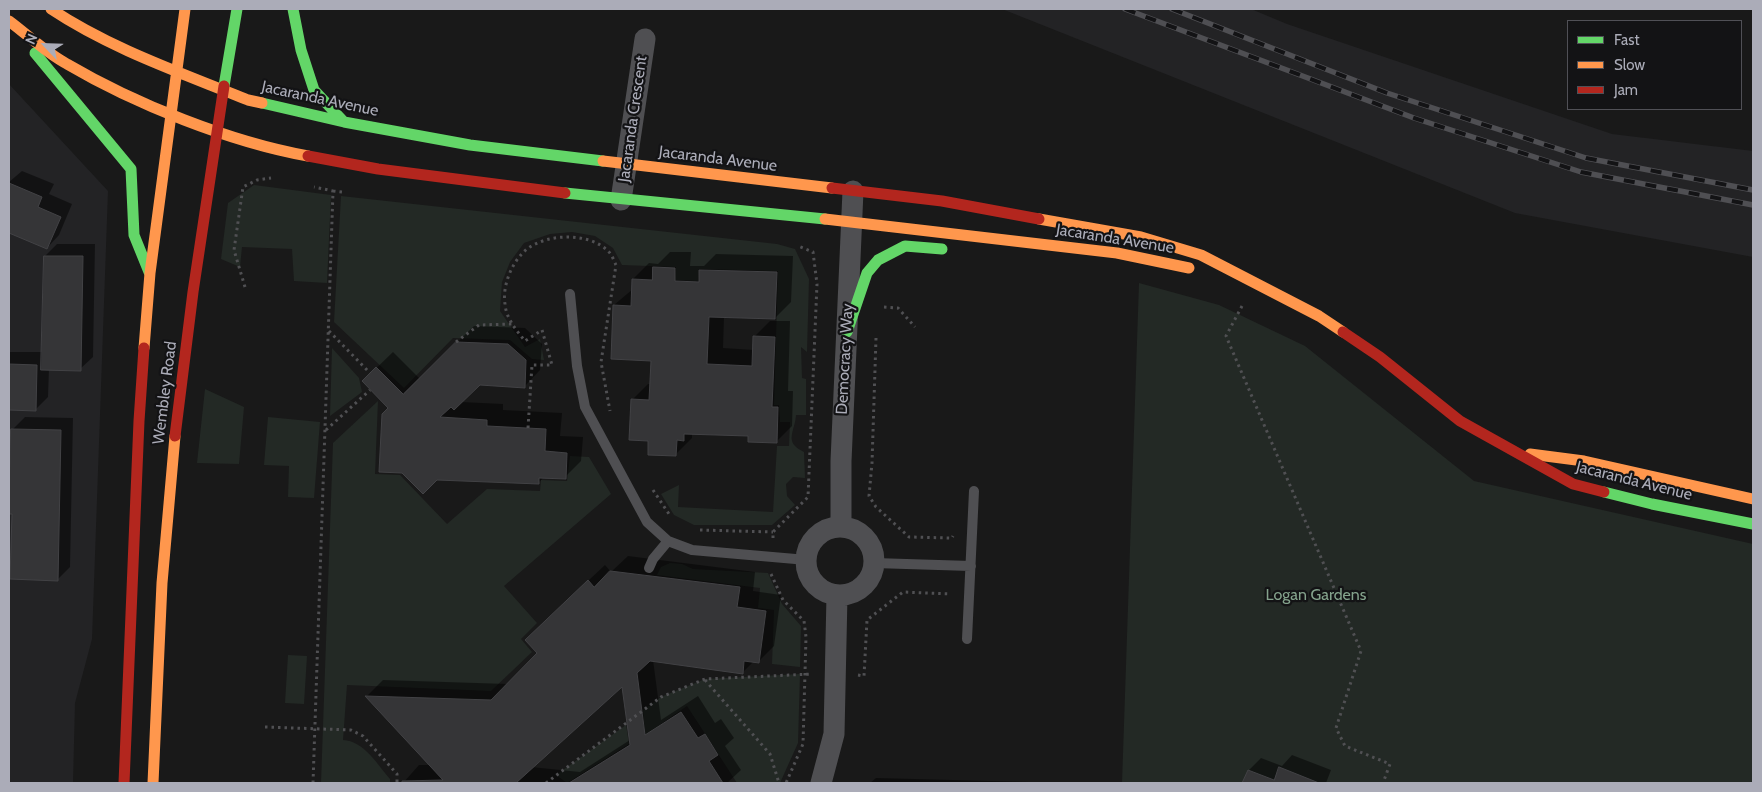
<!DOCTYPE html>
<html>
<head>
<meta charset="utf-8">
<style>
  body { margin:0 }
  #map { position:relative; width:1762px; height:792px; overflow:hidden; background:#191919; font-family:Cabin,sans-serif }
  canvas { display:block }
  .frame { position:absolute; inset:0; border:10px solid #abacb8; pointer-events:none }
  .legend { position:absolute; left:1567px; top:20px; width:175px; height:90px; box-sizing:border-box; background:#131315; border:1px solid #505056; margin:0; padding:6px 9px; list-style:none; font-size:15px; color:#abacb8 }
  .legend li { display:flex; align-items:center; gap:10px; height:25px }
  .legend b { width:25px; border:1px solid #505056 }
  .north { position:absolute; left:20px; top:20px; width:50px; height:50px; -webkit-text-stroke:4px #131315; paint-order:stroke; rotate:294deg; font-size:14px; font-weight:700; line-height:20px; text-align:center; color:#abacb8 }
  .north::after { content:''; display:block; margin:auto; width:18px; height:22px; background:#abacb8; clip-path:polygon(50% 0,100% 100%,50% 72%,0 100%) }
</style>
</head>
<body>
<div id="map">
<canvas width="1762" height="792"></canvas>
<div class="frame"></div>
<ul class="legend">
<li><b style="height:6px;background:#63d668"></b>Fast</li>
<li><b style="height:6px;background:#ff974d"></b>Slow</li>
<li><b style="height:6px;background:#b3261e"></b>Jam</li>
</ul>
<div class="north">N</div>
</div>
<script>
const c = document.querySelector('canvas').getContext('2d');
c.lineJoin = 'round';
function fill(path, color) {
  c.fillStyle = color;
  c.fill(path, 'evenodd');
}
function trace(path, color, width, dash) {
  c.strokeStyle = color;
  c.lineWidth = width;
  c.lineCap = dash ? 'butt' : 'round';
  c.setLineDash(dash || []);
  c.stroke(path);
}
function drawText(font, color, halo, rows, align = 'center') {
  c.font = font + ' Cabin,sans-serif';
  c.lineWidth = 4.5;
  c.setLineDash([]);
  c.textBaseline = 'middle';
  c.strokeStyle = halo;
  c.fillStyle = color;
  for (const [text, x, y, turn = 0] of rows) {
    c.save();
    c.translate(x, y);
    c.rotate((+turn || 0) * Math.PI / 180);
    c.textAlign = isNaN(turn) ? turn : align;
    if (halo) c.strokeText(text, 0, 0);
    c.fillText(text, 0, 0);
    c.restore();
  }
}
fill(new Path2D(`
  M1002 9H1251L1287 24 1612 134 1753 151V257L1515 213Z
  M9 84 108 191 92 639 75 703 73 783H9Z`), '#232325');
fill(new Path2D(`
  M254 185 331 195 327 283 294 281 292 249 242 247 240 267 221 259 228 203Z
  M341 196 777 244 795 249 809 279 807 352 801 347 802 378 806 379V415H796C795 432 783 442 804 452L805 478 793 477 786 484 787 496 795 505 772 525H694L674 515 661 494 679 485 678 507 773 512 777 446H789L790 422H780L779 405H774L778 271 699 269 698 281 675 280 676 267 622 265 613 248 595 236 572 232 550 234 524 243 510 262 502 282 500 311 525 347 540 339 544 360 532 359 510 340 453 338 404 388 334 322Z
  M1139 283 1219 305 1305 346 1474 481 1753 544V783H1122Z
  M332 348 359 378 362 392 330 416Z
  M205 389 244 407 239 464 197 463Z
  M378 401 375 474 400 475 447 524 487 489 540 491 541 480 567 481 570 456 589 457 611 494 504 586 537 623 521 639 532 652 491 691 347 685 343 740C364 741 377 764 390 779V783H321L333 443Z
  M268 417 320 422 314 498 288 497 289 466 264 465Z
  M670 563 682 564 693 569 768 573 782 604 801 626 800 667 772 664 774 610 758 608 760 588 657 575 661 567Z
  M288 655 307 656 304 704 285 703Z
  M800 674 798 743 780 783H737L687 706 645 735 643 710 661 697 705 679Z
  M626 725 629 744 567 783 556 775Z`), '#232925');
fill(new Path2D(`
  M22 171 54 184 49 194 72 204 59 235 47 248 9 232V182Z
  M57 244H95L93 357 80 369H49L48 397 36 409H9V352H43L45 256Z
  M670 252H691L690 266H704L716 254 793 256 791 302 775 318 724 317 723 348 754 350V337L770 321H790L788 391H793L792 426 776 442 749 435 692 433V438L676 454 632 400 648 384H651L652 359 614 305 633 289V279L649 263 658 264Z
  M474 326 525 328 542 344 540 370 524 387 480 384 461 402 503 404V410L562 413 560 436 583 437 581 461 565 477H544L538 483 390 408 363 381 393 352 420 379Z
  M25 417 73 418 70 567 58 579 13 513H9L12 430Z
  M628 556 755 572 753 591 781 595 774 646 758 662 754 661 742 673 653 660 661 720 698 696 715 723 721 719 734 738 725 746 741 770 727 783H403L419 765H431L367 696 383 680 508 684 538 653 542 624 605 565 611 572ZM622 684 630 740 580 772 531 767Z
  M1292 755 1331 770 1326 783H1244L1249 770 1261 758 1282 766Z
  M876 778 1029 782V783H870Z`), '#0007');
const building = new Path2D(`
  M9 183 42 197 38 207 61 217 47 249 9 233Z
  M44 256H83L81 371 41 370Z
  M653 267 675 268V281L699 282V270L777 272 775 319 709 317 707 364 752 366 753 336 775 337 772 407H778L777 443 748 442V436L684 434V441L677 440 676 456 648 455V441L629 440 631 399 649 400 651 361 611 359 613 305 631 306 632 279 652 280Z
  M456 342 508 344 526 360 525 388 480 385 454 410 451 407 440 417 487 420V426L546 429 545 451 567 453 566 479 539 478V484L437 480 423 494 402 473 379 472 382 414 388 408 362 381 376 367 403 394Z
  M9 364 37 365 36 411 9 410Z
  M11 429 61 430 58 581 10 579 12 514H9V494Z
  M610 571 740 587 737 607 766 611 759 663 744 661 743 674 650 661 637 673 645 735 681 712 698 738 705 734 718 755 709 761 723 783H569L630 745 622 687 516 783H523H402V781L443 780 365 696 491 700 537 653 525 640 588 580 594 587Z
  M1279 767 1319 783H1242L1248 770 1274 780Z`);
fill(building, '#353537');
trace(building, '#424245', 1);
trace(new Path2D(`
  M333 191 342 192
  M245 287 234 250 243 187 257 180 271 178
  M1242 306 1226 336 1361 651 1336 728 1345 746 1390 764 1383 783
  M884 307 898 308 915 327
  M329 331 370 373
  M876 338 872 463 869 496 876 507 909 537 952 538 953 536
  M456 342 479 325 512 324
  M528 428 532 365H552L542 330 525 341C516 330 506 318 505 304 502 286 512 261 527 249 548 233 590 232 609 252 612 255 614 261 616 265L601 362 610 411
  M326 430 370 390
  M653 490 669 514
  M700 530 773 532
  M773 538V532L808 497 817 284 813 252 798 246
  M771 574 783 600 804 621 806 637 803 744 786 783
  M858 675 864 676 867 620 903 592 951 594
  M705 680 770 754 779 783
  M265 727 351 730 363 736 397 774V783
  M313 783 333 191 314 187
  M546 783 661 697 705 679 812 674`), '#505053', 3, [2.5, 4]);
trace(new Path2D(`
  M570 294 577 366 585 407 647 522 668 541 692 550 807 560
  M874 563 971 566
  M649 568 653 559 668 541
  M967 639 974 491`), '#4f4f52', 10);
trace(new Path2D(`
  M621 200 645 39
  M841 527V461L853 191
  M806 561a34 34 0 1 1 68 0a34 34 0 1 1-68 0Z
  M821 783 834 734 837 595`), '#4f4f52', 21);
trace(new Path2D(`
  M293 9 301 50 314 90 344 122
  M35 53 131 169 134 235 149 272
  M224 86 237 9
  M262 103 344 122 470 145 603 161
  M565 193 825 219
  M847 332 867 273 878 260 905 246 942 249
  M1604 492 1652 504 1753 524`), '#63d668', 11);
trace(new Path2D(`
  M51 9C111 49 182 73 248 100L262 103
  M9 21C28 35 46 53 67 64 135 104 230 142 308 156
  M603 161 832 188
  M825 219 1117 253 1189 268
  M1039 219 1141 237 1201 255 1319 316 1343 332
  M144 348 150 273 185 9
  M1530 454 1584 461 1753 499
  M153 783 162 583 175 436`), '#ff974d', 11);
trace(new Path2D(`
  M308 156 378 169 565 193
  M832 188 942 201 1039 219
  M1343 332 1380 357 1460 421 1573 484 1604 492
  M175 436 193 292 224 86
  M124 783 139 421 144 348`), '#b3261e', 11);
const rail = new Path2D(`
  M1125 9 1414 118 1581 172 1753 205
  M1172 9 1387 93 1586 158 1753 190`);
trace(rail, '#4f4f53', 5.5);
trace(rail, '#131315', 4, [11]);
drawText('16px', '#abacb8', '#131315', [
  ["Jacaranda Avenue",320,99,12],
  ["Jacaranda Crescent",633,119,-82],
  ["Jacaranda Avenue",718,159,7],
  ["Jacaranda Avenue",1115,239,9],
  ["Democracy Way",845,359,-87],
  ["Wembley Road",165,393,-83],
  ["Jacaranda Avenue",1634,481,14]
]);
drawText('16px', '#84a28c', '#131315', [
  ["Logan Gardens",1316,595]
]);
</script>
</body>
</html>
